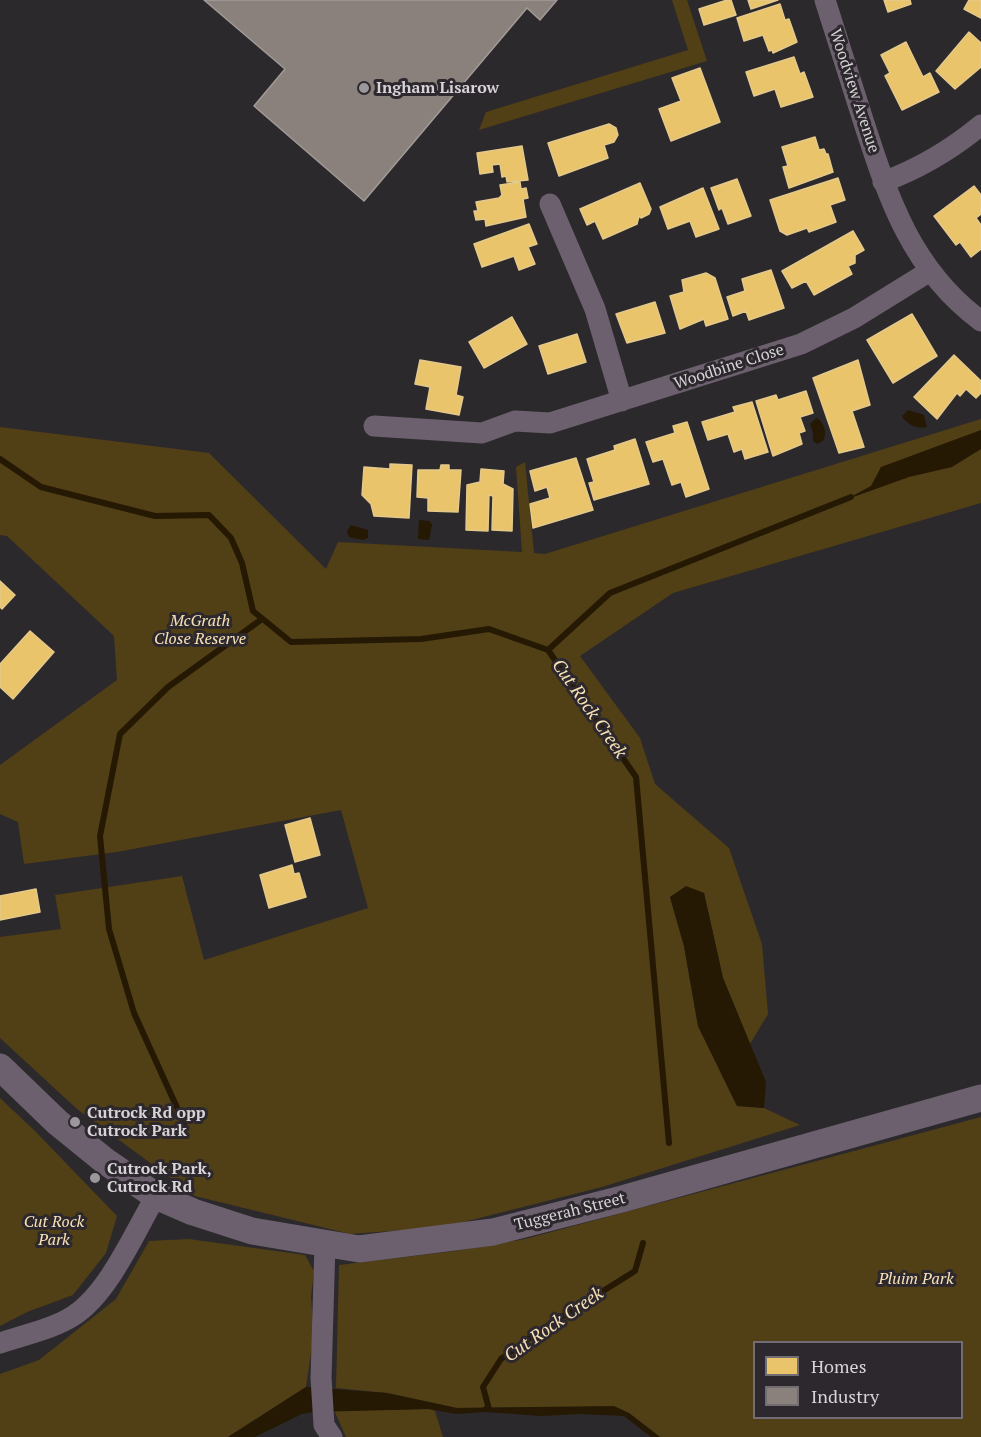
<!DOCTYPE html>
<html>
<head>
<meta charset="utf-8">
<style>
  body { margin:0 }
  #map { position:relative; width:981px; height:1437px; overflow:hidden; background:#2c292d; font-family:"PT Serif",serif }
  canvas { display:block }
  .legend { position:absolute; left:753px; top:1341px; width:210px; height:78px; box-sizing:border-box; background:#2d282e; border:2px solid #716d72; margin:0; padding:8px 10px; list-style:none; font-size:18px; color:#d7d4d7 }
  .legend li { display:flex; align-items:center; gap:12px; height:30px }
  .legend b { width:30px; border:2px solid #716d72 }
</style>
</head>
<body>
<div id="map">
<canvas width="981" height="1437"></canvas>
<ul class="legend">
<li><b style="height:16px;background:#e9c46a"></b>Homes</li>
<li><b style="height:16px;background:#8a817c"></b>Industry</li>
</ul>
</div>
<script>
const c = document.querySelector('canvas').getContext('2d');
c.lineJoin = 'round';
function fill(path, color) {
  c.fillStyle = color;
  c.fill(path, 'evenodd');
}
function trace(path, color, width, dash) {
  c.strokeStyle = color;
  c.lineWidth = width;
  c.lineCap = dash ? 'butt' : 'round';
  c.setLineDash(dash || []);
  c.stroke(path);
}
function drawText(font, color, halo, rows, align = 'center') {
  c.font = font + ' "PT Serif",serif';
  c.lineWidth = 6;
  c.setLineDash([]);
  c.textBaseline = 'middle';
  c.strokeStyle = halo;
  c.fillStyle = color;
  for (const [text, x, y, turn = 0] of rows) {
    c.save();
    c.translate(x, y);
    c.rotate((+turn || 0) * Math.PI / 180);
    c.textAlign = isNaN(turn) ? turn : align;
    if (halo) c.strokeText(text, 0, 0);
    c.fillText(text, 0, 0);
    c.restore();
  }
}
fill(new Path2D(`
  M672 0H687L707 61 479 130 486 112 688 50Z
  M981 419V503L673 593 580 656 640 738 655 784 729 848 762 944 768 1014 750 1044 723 978 704 893 670 897 684 946 698 1026 737 1106 764 1108 800 1125 602 1187 444 1227 350 1234 195 1196 77 1109 0 1038V937L61 929 55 895 182 876 204 960 368 908 341 810 117 852 24 864 18 822 0 814V765L117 680 114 636 7 536 0 535V427L209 453 326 569 338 542 522 552 516 467 525 462 534 553 545 554Z
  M0 1098 35 1131 117 1216 106 1253 73 1295 27 1312 0 1326Z
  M981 1117V1437H660L629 1413 575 1407 456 1408 387 1393 336 1388 339 1265 455 1251 525 1239ZM754 1342H962V1418H754Z
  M189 1239 305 1255 314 1271 311 1297 314 1333 306 1387 228 1437H0V1374L39 1360 116 1299 149 1241Z
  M429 1409 435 1411 443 1437H346L334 1410Z`), '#513f15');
fill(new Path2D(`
  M908 410 924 415 927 427C918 430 906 424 902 416Z
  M816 418C825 421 827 434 823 441L817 444 813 441V432L810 424Z
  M981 430V449L952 467 909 477 845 500 871 486 881 467Z
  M419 520 430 521 432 525 429 540 418 539Z
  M351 525 368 530V538L363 540 349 537 347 531Z
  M686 886 704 893 723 978 766 1082 764 1108 737 1106 698 1026 684 946 670 897Z
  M306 1387 387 1393 457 1408 614 1406 629 1413 660 1437H651L624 1416 579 1414 542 1416 485 1412 456 1414 429 1409 314 1412 302 1414 255 1437H228Z`), '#251904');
const homes = new Path2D(`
  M727 0H731L736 15 704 25 699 9Z
  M748 0H778L751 9Z
  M884 0H910L911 4 888 12Z
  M969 0H981V18L964 9Z
  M780 4 785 20 789 19 797 42 773 53 772 50 769 51 763 35 744 41 737 18Z
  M969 32 981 43V67L955 89 936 71Z
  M906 42 923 77 930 73 939 92 902 110 885 76 890 73 881 55Z
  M794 57 800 74 804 72 813 97 781 107 775 89 754 96 746 72Z
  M700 68 720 122 671 141 659 109 681 101 672 78Z
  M609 124 616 128 618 135 614 142 604 145 608 158 559 176 548 143Z
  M815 137 819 150 824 149 826 154H828L833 172 789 188 783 167 788 166 782 147Z
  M522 146 528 180 507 182 506 176 502 177 500 164 492 165 493 172 480 174 477 153Z
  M838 178 845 200 830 205 836 222 809 232 807 228 787 235 780 231 770 200Z
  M737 179 751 216 728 224 722 208 719 210 711 188Z
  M520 182 521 189 526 188 528 198 523 199 526 217 486 226 485 219 476 220 474 211H478L476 202 499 198 502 195 500 185Z
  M640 183 651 209 649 214 641 218 639 216 637 224 603 239 595 221 587 225 580 209Z
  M974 186 981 195V214L976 218 981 225V249L971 257 960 242 956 245 934 216Z
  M703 188 719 229 696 237 690 221 668 229 660 207Z
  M529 224 537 244 528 247 535 264 519 270 514 256 482 267 474 244Z
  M853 231 864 250 855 255V263L848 266 852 274 814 295 806 281 792 288 782 271Z
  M771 270 784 308 749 320 746 311 733 316 727 297 745 291 742 279Z
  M706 273 715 278 728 319 706 326 704 319 680 329 670 296 684 292 682 280Z
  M655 302 665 333 627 343 616 314Z
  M912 314 937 356 893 383 867 340Z
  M512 317 527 344 484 368 469 342Z
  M577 334 586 362 548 374 539 346Z
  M954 355 981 381V393L976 398 966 389 960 396 957 393 937 419 914 397Z
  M420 360 461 367 456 395 463 397 459 415 426 409 430 387 415 384Z
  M858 360 870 405 852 411 864 447 839 453 813 378Z
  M806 391 813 413 800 417 805 431 799 433 802 444 773 456 756 401 776 395 778 400Z
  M752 402 768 452 745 459 742 449 734 452 728 434 708 440 702 422 735 412 733 407Z
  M687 422 709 489 686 497 681 482 672 485 663 459 653 462 646 442 675 433 673 426Z
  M635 439 649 484 594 500 589 483 594 482 587 459 615 450 614 446Z
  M576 458 593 510 533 528 530 504 550 498 547 487 535 491 530 471Z
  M390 464 412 465 409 518 374 516 371 504 362 495 364 467 390 469Z
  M441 465H449V470H461L458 512 428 511V498L417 497 418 470H440Z
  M481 469 504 471 503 484 513 489 512 531 492 530 493 496 489 495 488 531 466 530 467 485 480 482Z
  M0 581 15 595 2 609 0 607Z
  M30 631 54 652 13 699 0 687V664Z
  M310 818 320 855 295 862 285 825Z
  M292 865 294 874 299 873 306 897 269 908 260 875Z
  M36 889 40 912 0 920V896Z`);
fill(homes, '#e9c46a');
trace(homes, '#e4c98b', 1.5);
const industry = new Path2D(`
  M204 0H557L540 20 527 8 364 201 254 106 285 69Z`);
fill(industry, '#8a817c');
trace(industry, '#a19a97', 1.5);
trace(new Path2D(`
  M0 459 41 487 155 516 209 515 231 538 242 563 253 611 291 642 421 639 489 629 548 650
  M184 1123 134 1013 109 929 100 836 120 734 168 687 262 619
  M669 1143 636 777 548 650 610 593 851 497
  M486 1409H489L483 1387 501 1359 536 1333 635 1271 643 1243`), '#251904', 6);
trace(new Path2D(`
  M825 0C838 41 851 82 864 123 889 200 912 270 981 321
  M883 182C918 169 952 149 981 125
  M550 204 595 309 622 401
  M374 426 482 433 515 421 550 423 801 344 854 318 930 271
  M325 1244 321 1378 324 1425 332 1437
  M0 1343C23 1335 53 1329 73 1316 109 1293 134 1233 156 1196`), '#6c606e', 21);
trace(new Path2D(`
  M0 1067 57 1122 105 1161 156 1196 193 1212 252 1231 359 1249 493 1232 622 1199 981 1098`), '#6c606e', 27);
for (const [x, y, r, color] of [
  [364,88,6,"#9b989c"],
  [75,1122,6,"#9b989c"],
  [95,1178,6,"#9b989c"]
]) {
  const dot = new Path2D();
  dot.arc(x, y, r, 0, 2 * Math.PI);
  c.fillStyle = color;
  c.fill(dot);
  trace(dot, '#2d282e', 2);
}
drawText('bold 16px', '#d7d4d7', '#2d282e', [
  ["Ingham Lisarow",376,88],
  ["Cutrock Rd opp",87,1113],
  ["Cutrock Park",87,1131],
  ["Cutrock Park,",107,1169],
  ["Cutrock Rd",107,1187]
], 'left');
drawText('16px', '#d7d4d7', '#2d282e', [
  ["Woodview Avenue",854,91,72],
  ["Woodbine Close",729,367,-18],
  ["Tuggerah Street",570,1212,-14]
]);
drawText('italic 16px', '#f7e2b5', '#2d282e', [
  ["McGrath",200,621],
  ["Close Reserve",200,639],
  ["Cut Rock",54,1222],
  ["Park",54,1240],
  ["Pluim Park",916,1279]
]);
drawText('italic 18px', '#f7e2b6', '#2d282e', [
  ["Cut Rock Creek",589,709,55],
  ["Cut Rock Creek",554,1325,-35]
]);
</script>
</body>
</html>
